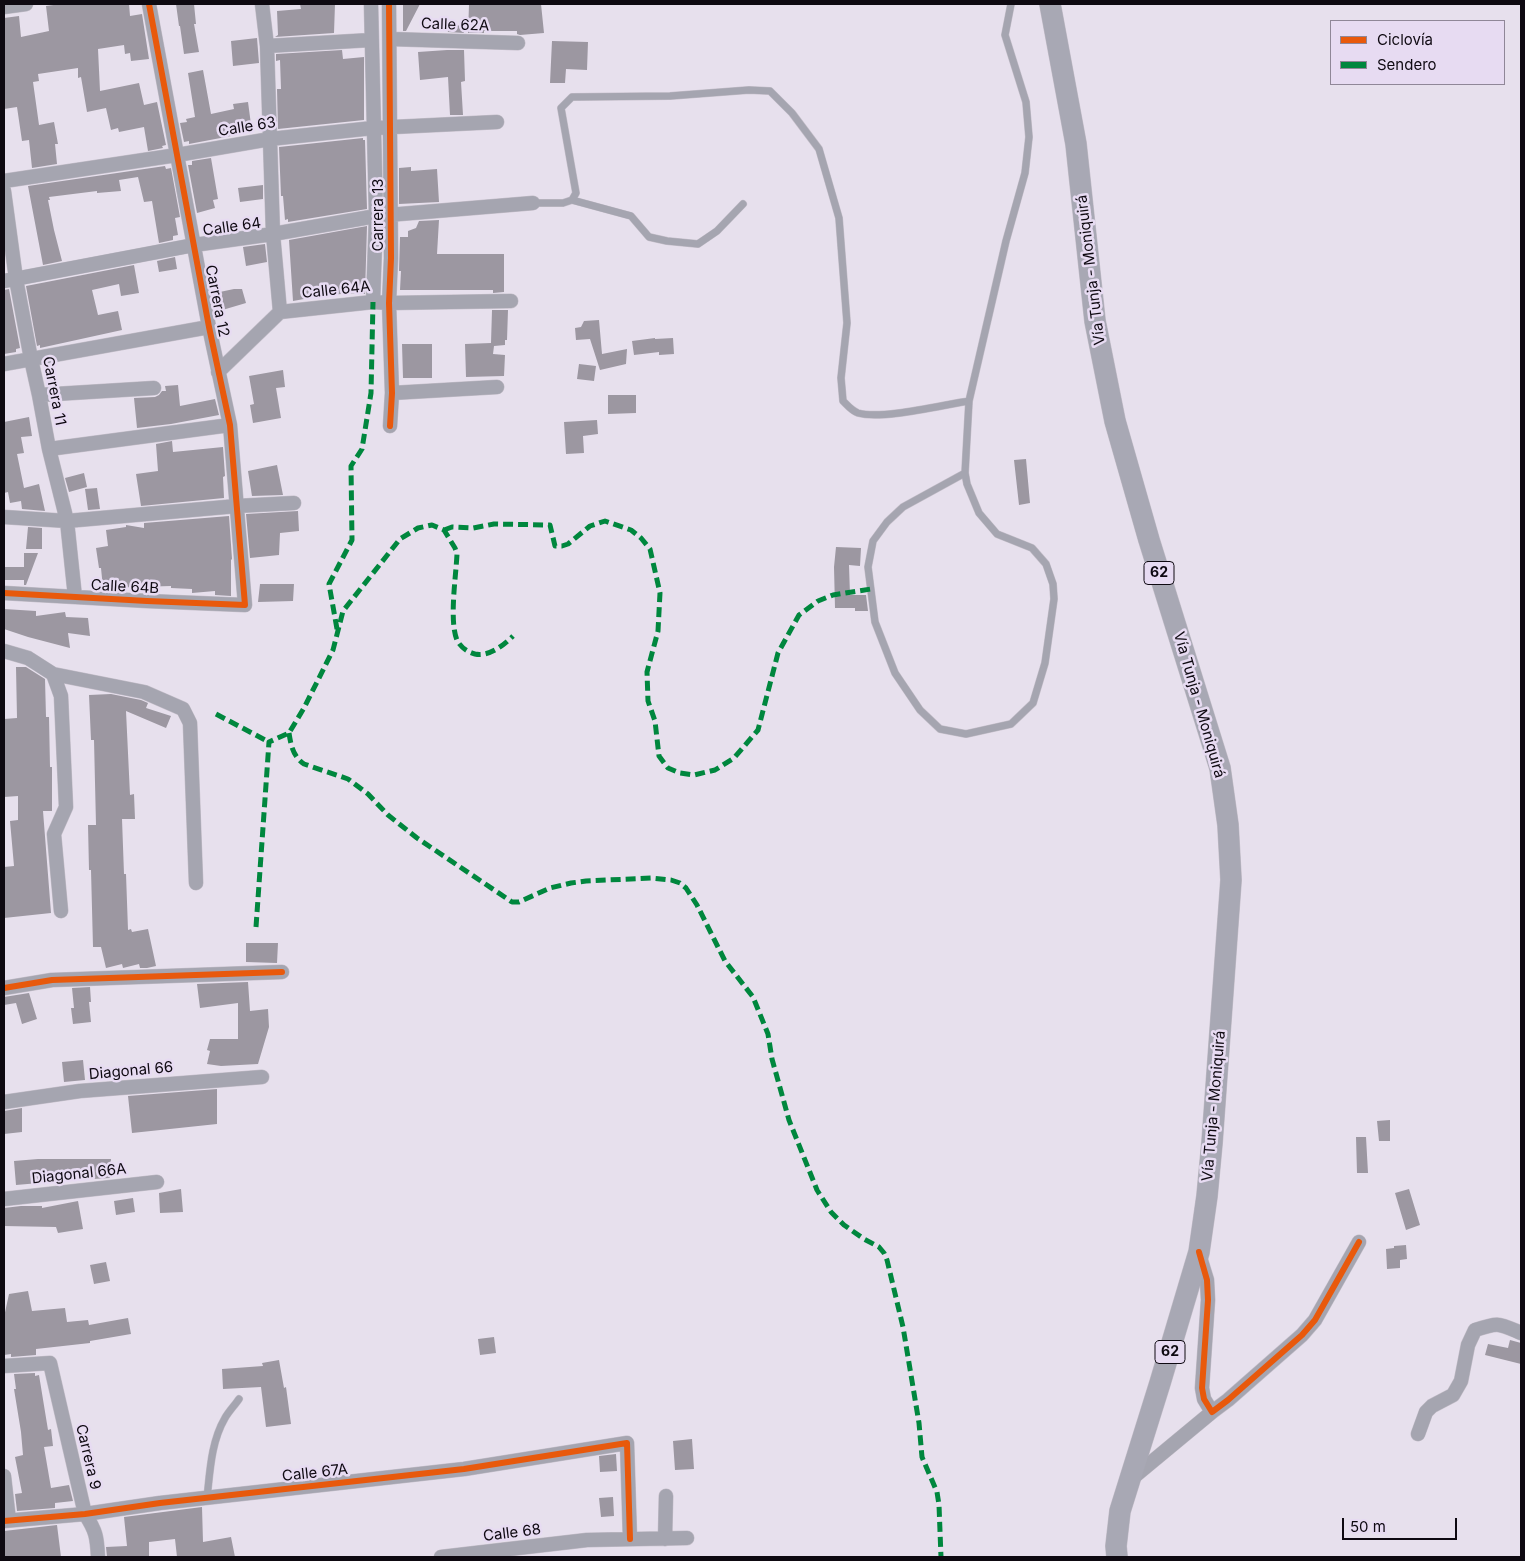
<!DOCTYPE html>
<html>
<head>
<meta charset="utf-8">
<style>
  body { margin:0 }
  #map { position:relative; width:1525px; height:1561px; overflow:hidden; background:#e7e0ed; font-family:Inter,sans-serif }
  canvas { display:block }
  .frame { position:absolute; inset:0; border:5px solid #0e0911; pointer-events:none }
  .legend { position:absolute; left:1330px; top:20px; width:175px; height:65px; box-sizing:border-box; background:#e7dbf2; border:1px solid #908798; margin:0; padding:6px 9px; list-style:none; font-size:15px; color:#0e0911 }
  .legend li { display:flex; align-items:center; gap:10px; height:25px }
  .legend b { width:25px; border:1px solid #908798 }
  .scale { position:absolute; left:1342px; top:1518px; width:115px; height:22px; box-sizing:border-box; border:2px solid #0e0911; border-top:0; padding-left:6px; font-size:15px; line-height:18px; white-space:nowrap; color:#0e0911; -webkit-text-stroke:4px #e7dbf2; paint-order:stroke }
</style>
</head>
<body>
<div id="map">
<canvas width="1525" height="1561"></canvas>
<div class="frame"></div>
<ul class="legend">
<li><b style="height:6px;background:#e8590c"></b>Ciclovía</li>
<li><b style="height:6px;background:#00873e"></b>Sendero</li>
</ul>
<div class="scale">50 m</div>
</div>
<script>
const c = document.querySelector('canvas').getContext('2d');
c.lineJoin = 'round';
function fill(path, color) {
  c.fillStyle = color;
  c.fill(path, 'evenodd');
}
function trace(path, color, width, dash) {
  c.strokeStyle = color;
  c.lineWidth = width;
  c.lineCap = dash ? 'butt' : 'round';
  c.setLineDash(dash || []);
  c.stroke(path);
}
function drawText(font, color, halo, rows, align = 'center') {
  c.font = font + ' Inter,sans-serif';
  c.lineWidth = 5;
  c.setLineDash([]);
  c.textBaseline = 'middle';
  c.strokeStyle = halo;
  c.fillStyle = color;
  for (const [text, x, y, turn = 0] of rows) {
    c.save();
    c.translate(x, y);
    c.rotate((+turn || 0) * Math.PI / 180);
    c.textAlign = isNaN(turn) ? turn : align;
    if (halo) c.strokeText(text, 0, 0);
    c.fillText(text, 0, 0);
    c.restore();
  }
}
fill(new Path2D(`
  M61 4H129L130 16 142 14 149 59 131 61 130 53 125 54 124 45 98 49 100 91 139 83 144 105 157 102 166 145 162 146 163 148 148 151 144 127 119 132 118 128 111 130 106 108 87 112 81 77 78 78V68L38 74 39 81 33 82 39 125 54 122 58 144H55L57 164 32 168 29 140 22 141 17 107 4 109V18L19 16 21 37 49 31 46 6Z
  M176 4H194L196 24H194L199 52 184 54 180 26H179Z
  M300 4H335L334 33 275 37 278 35 277 11 301 9Z
  M403 4H420L406 31H403Z
  M516 4H541L544 33 520 35 517 34V31H484V33H468L469 5Z
  M446 24 463 26 464 33 448 32Z
  M257 38 259 63 233 66 231 41Z
  M552 41 588 42 587 70 566 69 565 83H550Z
  M342 50 343 59 364 57V120L278 129 277 89H281L280 60 276 61V54Z
  M447 50H464L465 81 461 82 463 115H450L448 77 420 80 418 52Z
  M203 70 211 114 234 109 233 104 248 102 252 132 189 144V141L184 142 180 123 187 122 186 119 195 117 188 73Z
  M363 138V140H365L367 209 288 222V219L285 220 283 196H281L279 147Z
  M211 158 218 199 213 200 215 208 197 213 188 165H192V161Z
  M165 166 166 169 171 168 180 217 175 218 178 235 173 236V240L159 243 152 201 144 202 138 177 119 180 121 191 97 193V191L49 197 50 200H48L54 230 62 261 43 265 28 186Z
  M411 167V171L437 169 439 202 399 204V168Z
  M263 185V199L240 202 238 188Z
  M439 220 437 254H504V292L493 293V290H400L401 271H399L400 237H408V231L416 228 419 221Z
  M367 226 365 294H358V293L326 295 293 301 289 240Z
  M265 244 267 262 246 266 243 247Z
  M175 257 177 269 159 272 157 261Z
  M134 265 139 293 121 296 119 284 92 290 98 315 118 311 122 330 40 348V345L37 346 26 286Z
  M9 289 20 348 16 349V352L4 354V290Z
  M234 289H242L246 303 219 311 215 293Z
  M492 310H508L507 340H505V345L494 346 493 354 505 355 504 376 466 377 465 344 491 343Z
  M599 320 602 354 627 349 626 364 600 370 590 339 576 340 575 328 581 327 584 321Z
  M655 338V339L673 338 674 354 659 355V352L634 355 632 341Z
  M402 344H432V378H403Z
  M579 364 596 366 594 381 577 379Z
  M283 370 285 387 276 388 281 418 253 423 250 405 254 404 249 376Z
  M178 385 180 406 215 399 219 415 171 424 137 428 134 398 155 397 159 395 162 391H166L165 386Z
  M608 395H636V413L608 414Z
  M29 417 32 436 21 437 24 453 17 454 24 488 39 484 45 511 22 509 21 501 10 503 8 492 4 493V422Z
  M597 420 598 434 583 436 584 453 566 454 564 422Z
  M172 441 173 452 223 447 225 476 223 477 224 498 141 506 136 474 158 471 156 444Z
  M1026 459 1030 503 1019 505 1014 460Z
  M277 465 283 495 252 496 248 471Z
  M84 473 87 487 69 492 65 478Z
  M97 488 100 509 88 510 85 489Z
  M298 511 299 531 280 533 279 555 250 558 246 514Z
  M229 516 232 559 231 560V596L215 595V591L192 593V589L171 588V586L103 588 101 568H99L96 548 108 546 106 530 126 527V525L144 528V523Z
  M28 527 42 528V549H26Z
  M836 547 861 548 860 566 849 565 850 595H866L868 611H855V608H835L834 567Z
  M24 553H38L26 585H24V580H4V567H24Z
  M260 584H294L293 601 258 602Z
  M4 609 36 611V616L65 612 66 617 88 618 90 636 68 633 70 648 28 637 4 629Z
  M16 667H26L45 679 46 717H49L50 767H52V811H43L51 913 4 918V867L14 866 10 821 18 820V796L4 797V719L17 718Z
  M111 694 141 700 148 703 146 708 171 716 166 728 126 711 130 795 134 794 135 819H122L124 874H126L128 930 131 929 132 932 148 929 156 966 147 968H140L139 964 123 968 122 964 106 968 101 947H93L91 870H89L88 825H96L94 740H91L89 695Z
  M246 943H278L277 963 246 962Z
  M248 982 250 1011 268 1009 269 1027 258 1064 221 1066 207 1064 210 1051 207 1050 210 1039H238V1003L200 1008 197 984Z
  M90 987 91 1002H89L91 1022 73 1024 71 1008H74L72 988Z
  M29 993 37 1019 22 1024 16 1003 4 1005V997Z
  M83 1060 85 1080 64 1082 62 1062Z
  M217 1089V1124L132 1133 128 1096Z
  M22 1108V1132L4 1134V1111Z
  M1390 1120V1141H1379L1377 1121Z
  M1356 1137H1366L1368 1173H1357Z
  M38 1159H111L110 1178 74 1180 16 1185 14 1161Z
  M181 1189 183 1212 160 1213 159 1193Z
  M1409 1189 1420 1225 1406 1230 1395 1193Z
  M133 1198 135 1212 116 1215 114 1201Z
  M78 1201 83 1229 58 1233 56 1227 4 1226V1208L21 1206H42V1208Z
  M1406 1245 1407 1259 1400 1260V1268L1387 1269 1386 1249 1394 1248V1246Z
  M106 1262 110 1281 94 1284 90 1265Z
  M28 1291 32 1311 65 1308 67 1322 88 1320 89 1325 128 1318 131 1334 90 1341V1343L36 1349V1355L11 1357V1354L4 1355V1317L9 1294Z
  M494 1337 496 1353 480 1355 478 1339Z
  M1510 1340 1521 1343V1364L1485 1355 1488 1344 1508 1348Z
  M279 1360 284 1388 286 1387 291 1424 266 1427 261 1387 223 1389 222 1369 263 1366 262 1363Z
  M35 1373V1376L39 1375 48 1430 51 1429 53 1446 44 1447 51 1488 69 1485 73 1501 55 1503V1508L17 1511 15 1494 22 1493 15 1457 23 1455 21 1432 14 1389H16L14 1374Z
  M692 1439 694 1469 675 1470 673 1441Z
  M616 1454 617 1471 600 1472 599 1456Z
  M613 1497 614 1516 601 1517 599 1498Z
  M202 1507 203 1542 231 1537 235 1557H177L175 1539 149 1542V1557H107L106 1547 127 1546 124 1517Z
  M57 1525 61 1557H4V1531Z`), '#9c97a1');
const lane = new Path2D(`
  M572 200 631 216 649 237 667 241 698 244 717 231 743 204
  M533 203H563L572 200 576 193 561 108 572 97 670 96 749 90 770 91 792 113 819 149 839 218 847 323 841 378 843 401C847 405 852 411 858 413 882 420 942 405 969 401
  M965 473 903 507 887 522 873 541 868 567 875 622 895 673 920 710 940 729 966 734 1011 724 1033 703 1045 663 1054 599 1053 584 1046 564 1032 548 997 534 979 513 967 484 965 473 969 401 1006 241 1025 173 1029 137 1026 102 1005 35 1011 4
  M207 1498C210 1471 211 1442 225 1418 229 1411 235 1405 239 1399`);
const street = new Path2D(`
  M262 4 267 46 273 234 280 312
  M371 4 376 216 373 302
  M389 4 391 258 389 303 392 393 390 426
  M4 7 26 4
  M390 39 518 43
  M267 46 371 40
  M4 181 177 155 270 139 373 128 497 122
  M4 191 16 279 31 359 39 395 49 449 67 521 75 597
  M4 281 194 245 273 234 376 216 533 203
  M4 364 209 327
  M218 372 280 312 373 302 389 303 511 301
  M392 393 497 387
  M39 395 154 388
  M49 449 230 425
  M4 517 67 521 237 506 294 503
  M4 593 147 601 245 605 230 425 209 327 149 4
  M4 651 28 658 53 674 61 696 66 807 54 834 61 911
  M53 674 144 692 183 709 190 723 196 883
  M4 988 52 980 282 972
  M4 1102 80 1091 262 1077
  M4 1199 157 1182
  M1199 1254 1207 1280 1208 1300 1202 1388 1204 1399 1212 1412 1228 1400 1302 1335 1315 1320 1359 1242
  M4 1366 50 1363 85 1514C96 1531 97 1537 98 1557
  M1418 1434 1426 1412 1432 1406 1453 1395 1461 1381 1468 1345 1475 1330C1499 1322 1498 1323 1521 1333
  M4 1476 9 1520
  M1130 1480 1212 1412
  M4 1521 85 1514 160 1503 464 1469 627 1443 630 1539
  M665 1539 666 1496
  M441 1557 587 1540 687 1538`);
const primary = new Path2D(`
  M1050 4 1076 144 1095 321 1115 421 1149 540 1220 768 1228 825 1231 880 1212 1143 1207 1196 1199 1252 1160 1383 1120 1511 1116 1546 1117 1557`);
trace(lane, '#c4bec9', 8);
trace(street, '#c4bec9', 15);
trace(primary, '#c4bec9', 22);
trace(lane, '#a5a5b0', 7);
trace(street, '#a5a5b0', 14);
trace(primary, '#a8a8b4', 21);
trace(new Path2D(`
  M444 530 452 527 473 528 494 524 550 525 555 546H562L568 544 590 526 605 521 631 530 641 538 650 549 660 593 658 631 647 672 648 701 655 721 659 756 668 768 680 773 694 775 715 770 734 758 758 730 778 653 799 615 818 601 833 595 871 589
  M337 629 329 584 352 540 351 466 362 449 371 393 373 302
  M216 714 269 742
  M289 733C291 746 293 756 304 764L348 779 368 794 388 815 417 838 512 902H519L550 888 571 883 586 881 651 878 671 880 680 883 686 888 697 905 725 961 753 997 768 1034 772 1059 789 1120 817 1190 831 1212 844 1225 864 1239 879 1247 884 1253 887 1260 903 1327 919 1423 922 1457 937 1492 939 1505 941 1557
  M256 927 269 742 289 733 304 708 333 650 343 611 400 539 418 528 432 525 444 530 455 548 457 554C456 576 449 621 457 640 461 648 468 652 475 654 489 657 504 645 513 636`), '#00873e', 5, [10, 5]);
trace(new Path2D(`
  M389 4 391 258 389 303 392 393 390 426
  M4 593 147 601 245 605 230 425 209 327 149 4
  M4 988 52 980 282 972
  M1199 1252 1207 1280 1208 1300 1202 1388 1204 1399 1212 1412 1228 1400 1302 1335 1315 1320 1359 1242
  M4 1521 85 1514 160 1503 464 1469 627 1443 630 1539`), '#e8590c', 6);
for (const [x, y, w] of [
  [1159,573,30],
  [1170,1352,30]
]) {
  const box = new Path2D();
  box.roundRect(x - w / 2, y - 11.5, w, 23, 4);
  c.fillStyle = '#e7dbf2';
  c.fill(box);
  trace(box, '#0e0911', 1);
}
drawText('bold 14px', '#0e0911', null, [
  ["62",1159,573],
  ["62",1170,1352]
]);
drawText('15px', '#0e0911', '#e7dbf2', [
  ["Calle 62A",455,25,2],
  ["Calle 63",247,127,-9],
  ["Carrera 13",378,215,-90],
  ["Calle 64",232,227,-8],
  ["Vía Tunja - Moniquirá",1091,270,-97],
  ["Calle 64A",336,290,-6],
  ["Carrera 12",217,301,79],
  ["Carrera 11",54,391,79],
  ["Calle 64B",125,587,3],
  ["Vía Tunja - Moniquirá",1199,705,74],
  ["Diagonal 66",131,1071,-5],
  ["Vía Tunja - Moniquirá",1214,1106,-85],
  ["Diagonal 66A",79,1174,-6],
  ["Carrera 9",88,1457,77],
  ["Calle 67A",315,1473,-6],
  ["Calle 68",512,1533,-7]
]);
</script>
</body>
</html>
